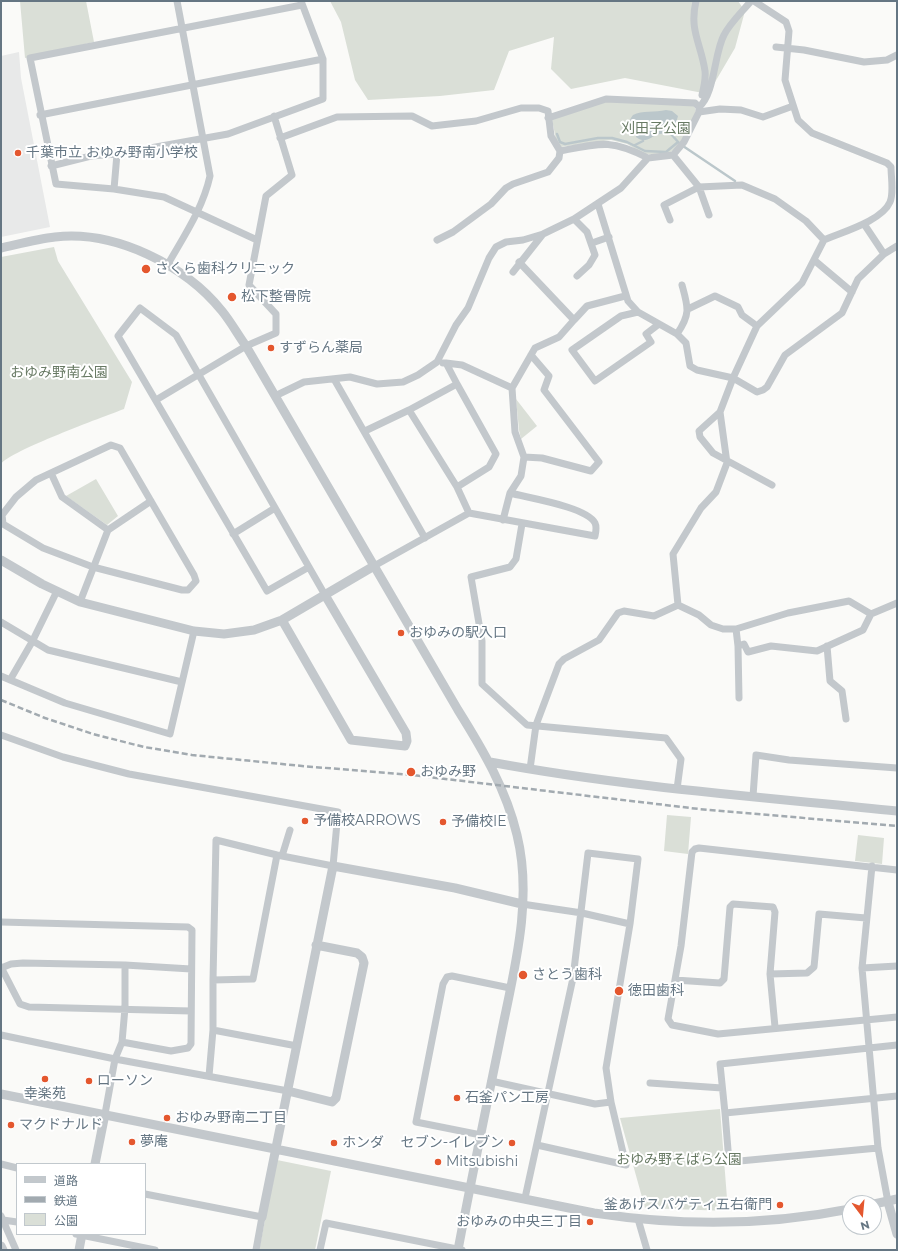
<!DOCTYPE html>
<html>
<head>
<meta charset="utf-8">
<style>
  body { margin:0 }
  #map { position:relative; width:898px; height:1251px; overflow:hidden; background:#fafaf8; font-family:Montserrat,"Noto Sans JP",sans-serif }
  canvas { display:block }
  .frame { position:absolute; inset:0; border:2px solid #657683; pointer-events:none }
  .legend { position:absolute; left:16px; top:1163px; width:130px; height:72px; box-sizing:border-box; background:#fff; border:1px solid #c1c8cd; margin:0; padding:5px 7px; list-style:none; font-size:12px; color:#657683 }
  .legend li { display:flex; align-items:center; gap:8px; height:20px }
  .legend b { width:20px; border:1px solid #c1c8cd }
  .north { position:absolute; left:842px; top:1195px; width:40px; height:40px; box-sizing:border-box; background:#fff; border:1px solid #c1c8cd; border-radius:50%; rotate:164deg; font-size:11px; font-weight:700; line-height:16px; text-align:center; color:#657683 }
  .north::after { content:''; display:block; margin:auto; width:14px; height:18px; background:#e4572e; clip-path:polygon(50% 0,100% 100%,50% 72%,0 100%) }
</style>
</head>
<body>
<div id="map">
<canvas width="898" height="1251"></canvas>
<div class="frame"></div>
<ul class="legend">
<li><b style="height:5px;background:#c3c8cc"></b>道路</li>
<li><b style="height:5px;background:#a2aab0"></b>鉄道</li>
<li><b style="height:11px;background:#dadfd7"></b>公園</li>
</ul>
<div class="north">N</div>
</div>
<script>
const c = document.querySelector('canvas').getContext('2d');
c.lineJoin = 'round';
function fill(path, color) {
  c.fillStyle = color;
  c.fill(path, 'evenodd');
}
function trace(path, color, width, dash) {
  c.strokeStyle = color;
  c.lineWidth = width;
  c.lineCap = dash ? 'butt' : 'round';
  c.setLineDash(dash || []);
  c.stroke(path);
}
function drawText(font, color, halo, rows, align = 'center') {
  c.font = font + ' Montserrat,"Noto Sans JP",sans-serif';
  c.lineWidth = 4;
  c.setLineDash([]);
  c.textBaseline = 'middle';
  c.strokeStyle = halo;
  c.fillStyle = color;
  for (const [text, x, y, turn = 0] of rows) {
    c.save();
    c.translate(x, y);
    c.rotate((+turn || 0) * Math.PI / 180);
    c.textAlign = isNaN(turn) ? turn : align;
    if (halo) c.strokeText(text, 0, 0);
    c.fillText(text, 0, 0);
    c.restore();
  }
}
fill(new Path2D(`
  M19 52 21 78 50 227 1 237V56Z`), '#e8e9e9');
fill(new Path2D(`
  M20 1H86L94 42 25 58Z
  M330 1H738L745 11 735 48 708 94 625 78 571 89 551 69 554 37 509 51 494 90 440 96 368 100 355 80 341 22Z
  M606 101 694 106 696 111 691 125 680 145 668 154H644L627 144 611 140 561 147 556 140 552 119Z
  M54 247 58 261 132 382 124 409C103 417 10 451 1 464V257Z
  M516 399 537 426 521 439 519 430Z
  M96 479 118 516 107 525 66 496Z
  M667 815 691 817 688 854 664 851Z
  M858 835 884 838 882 864 855 861Z
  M720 1109 728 1211 645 1208 620 1118Z
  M277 1160 331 1171 315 1250H259Z`), '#dadfd7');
fill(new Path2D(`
  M666 110 672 111 678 116 673 134C668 135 665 133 660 134 650 136 646 145 636 137L635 131C629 126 628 121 633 115 642 110 655 113 666 110Z`), '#bbc7cb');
trace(new Path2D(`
  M557 134 560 142 565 144 598 138H612L627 142 645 151 666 152 678 142
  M671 134 679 143
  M635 145 643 141
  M683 146 735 181`), '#bbc7cb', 2.5);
trace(new Path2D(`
  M696 1C689 31 701 43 705 71 706 79 704 87 702 95
  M776 47 804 50 864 62 887 60 897 55
  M699 107C715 94 714 53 724 35 730 23 742 12 751 1
  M699 112 720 109 741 110 763 117 793 106
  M40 115 323 59
  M280 138 337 117 412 116 432 126 476 121 521 108H539L548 111 551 136 560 151C601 143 611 139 648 158
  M673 155 699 187 709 215
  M51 166 91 156 117 154 228 134 323 99V59L301 1
  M114 189 117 154
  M598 204 628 301 638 312 677 334 686 343 690 366 697 370 733 378 757 392 763 390 767 387 785 355 842 313 858 279 884 254 897 246
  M574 219 587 232 595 255 589 265 577 276
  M670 220 664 205 699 187 742 185 775 199 806 221 824 240
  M864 224 884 254
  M257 240 164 197 114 189 56 184 30 58 302 5
  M437 240 453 232 491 204 506 188 513 184 548 172 559 158 560 151
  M592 243 609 237
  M814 260 852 292
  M519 262 574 320 587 306 625 296
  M168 264C184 236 203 208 210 176L177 1
  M513 272 543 234
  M688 309 715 296 738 307 742 315 757 326
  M638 312 621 316 572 350 595 381 651 342 646 334 659 324
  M677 334C691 314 688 307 682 285
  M446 363 462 365 512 388 515 432 524 457 521 476 510 493 503 520
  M334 379 425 538
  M512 388 535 348 559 337 574 320
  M275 396 304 382 350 377 377 384 403 382 418 375 437 362 456 325 468 308 489 258 496 247 506 242 523 240 543 234 574 219 621 188 648 158 673 155 684 142 699 112V107L695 103 606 99 548 118
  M156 400 246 346 276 333V314L249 285 266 196 292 175 274 116
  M409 410 457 384 446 363H443
  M720 412 699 431 700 437 713 453 772 485
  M365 431 409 410 457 487 469 513 374 566
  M111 445 120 448 194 575 196 581 188 590H182L93 567 43 548 3 524 2 515 16 497 36 480Z
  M524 457 542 458 591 471 599 462 544 390 549 376 531 355
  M51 473 62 497 108 530 80 602
  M457 487 489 467 496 454 457 384
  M469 513 595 536C596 531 597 527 595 523 587 507 529 498 510 493
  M522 524 516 559 510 567 471 577 482 641V684L527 725 666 738 681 759 677 789
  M108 530 151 501
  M233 534 275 508
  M309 567 267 591 118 336 140 308 176 335 325 595
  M678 605 699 615 711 625 723 629H736L788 613 849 601 871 614 897 603
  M1 622 48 650 182 682
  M736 629 738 646 739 698
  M738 646 744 644 748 652 771 646 817 651 863 630 871 614
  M827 646 830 681 842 691 846 719
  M1 676 65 703 170 734 194 631
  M10 680 32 642 57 591
  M1 735 63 757 129 774 338 812 333 866 277 855 216 840 213 980V1030L209 1076
  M530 769 536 725 559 664 564 659 599 640 618 613 624 611 654 616 678 605 673 554 701 508 716 492 727 463 720 412 733 378 757 326 802 283 824 240C842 232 882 221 890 202 894 193 891 177 891 167L887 163 812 133 798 120 785 80 789 31 786 22 754 1
  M753 796 756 755 789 760 897 768
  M282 856 290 830
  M872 866 862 968 878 1148 888 1202
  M897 870 699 848 695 849 692 852 681 946 668 1019 672 1025 718 1034 897 1017
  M522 904 582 913 630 924
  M1 922 188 927 192 930 191 1044 188 1048 171 1051 122 1042
  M1 967 20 1004 29 1007 191 1011
  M1 968 11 964 23 963 125 965
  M862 968 897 966
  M213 980 253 979 277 855
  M675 980 720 983 724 979 730 907 733 904 773 907 775 912 770 974
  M775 1027 770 974 807 973 814 967 819 914 866 918
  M213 1030 297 1046
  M1 1035 115 1059 288 1091
  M491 1081 595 1104 611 1102
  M650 1083 722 1088
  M725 1113 720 1064 897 1045
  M105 1114 115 1059 122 1042 125 1008V965L191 969
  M481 1135 416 1122 443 984 447 977 452 976 510 988
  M878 1148 729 1162 725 1113 897 1096
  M1 1164 17 1168
  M145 1194 262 1217 256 1250
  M525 1198 573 978 588 853 638 859 630 924 606 1068 611 1102 626 1165 537 1145
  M1 1216 16 1250
  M638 1219 647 1250
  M3 1220 17 1222
  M76 1234 155 1250
  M320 1250 326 1223 462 1250`), '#c3c8cc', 7);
trace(new Path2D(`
  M1 248C19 244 37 239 55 237 115 230 185 265 222 311 231 322 238 335 246 346L458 710C483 750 506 789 517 835 534 904 512 977 499 1045 485 1113 471 1181 458 1250
  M1 560 42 584 80 602 194 631 224 634 254 630 282 620 374 566
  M282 620 351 740 405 746 407 741 406 733 325 595
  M490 762C624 787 761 797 897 811
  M288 1091 332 1102 336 1098 364 963 362 957 357 953 316 945
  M1 1094 594 1213C679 1226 765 1226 850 1209
  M95 1164 105 1114
  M888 1202 897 1234
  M874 1204 897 1199
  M262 1217 333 866 455 888 522 904
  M1 1246 3 1250
  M79 1250 82 1234`), '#c3c8cc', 9);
trace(new Path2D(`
  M1 700 45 718 93 734 144 747 192 755 302 766 412 775 699 809 897 826`), '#a2aab0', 2.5, [6, 3]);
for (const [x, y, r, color] of [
  [18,153,4,"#e4572e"],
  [146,269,5,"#e4572e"],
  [232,297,5,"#e4572e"],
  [271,348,4,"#e4572e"],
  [401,633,4,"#e4572e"],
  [411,772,5,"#e4572e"],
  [305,821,4,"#e4572e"],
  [443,822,4,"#e4572e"],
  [523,975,5,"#e4572e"],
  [619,991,5,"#e4572e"],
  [45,1079,4,"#e4572e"],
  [89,1081,4,"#e4572e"],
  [457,1098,4,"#e4572e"],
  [167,1118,4,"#e4572e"],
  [11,1125,4,"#e4572e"],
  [132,1142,4,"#e4572e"],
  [334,1143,4,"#e4572e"],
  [512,1143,4,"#e4572e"],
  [438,1162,4,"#e4572e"],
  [780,1205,4,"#e4572e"],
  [590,1222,4,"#e4572e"]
]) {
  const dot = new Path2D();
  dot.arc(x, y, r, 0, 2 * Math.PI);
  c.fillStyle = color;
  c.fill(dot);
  trace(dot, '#fff', 1.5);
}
drawText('14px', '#687a64', '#fff', [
  ["刈田子公園",656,129],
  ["おゆみ野南公園",59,373],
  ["おゆみ野そばら公園",679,1160]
]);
drawText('14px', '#657683', '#fff', [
  ["千葉市立 おゆみ野南小学校",26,153],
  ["さくら歯科クリニック",155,269],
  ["松下整骨院",241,297],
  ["すずらん薬局",279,348],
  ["おゆみの駅入口",409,633],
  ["おゆみ野",420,772],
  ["予備校ARROWS",313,821],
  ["予備校IE",451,822],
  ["さとう歯科",532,975],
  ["徳田歯科",628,991],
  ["ローソン",97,1081],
  ["幸楽苑",45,1094,"center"],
  ["石釜パン工房",465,1098],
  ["おゆみ野南二丁目",175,1118],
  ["マクドナルド",19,1125],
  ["夢庵",140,1142],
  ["ホンダ",342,1143],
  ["セブン-イレブン",504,1143,"right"],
  ["Mitsubishi",446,1162],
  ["釜あげスパゲティ五右衛門",772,1205,"right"],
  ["おゆみの中央三丁目",582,1222,"right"]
], 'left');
</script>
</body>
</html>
